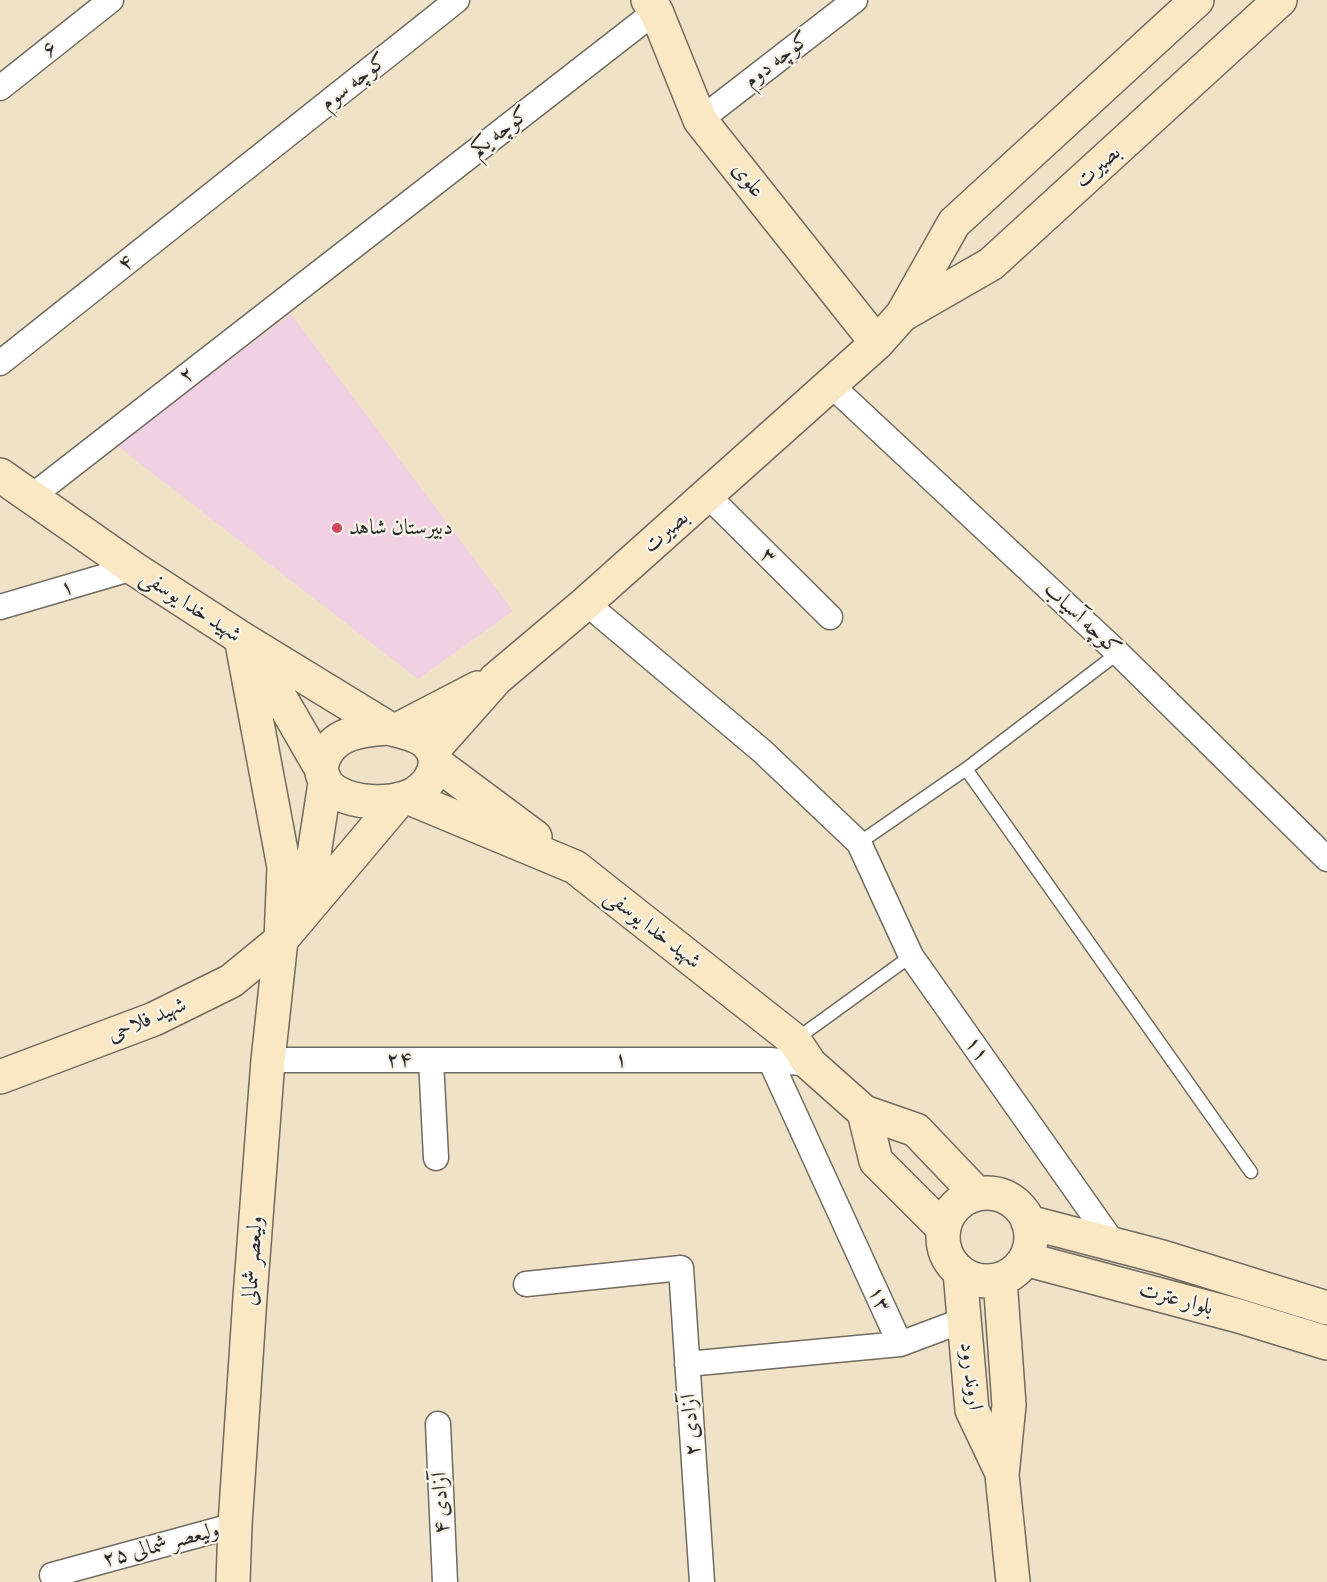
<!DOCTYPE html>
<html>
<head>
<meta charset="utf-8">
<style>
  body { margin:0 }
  canvas { display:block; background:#f0e2c6 }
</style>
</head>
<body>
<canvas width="1327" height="1582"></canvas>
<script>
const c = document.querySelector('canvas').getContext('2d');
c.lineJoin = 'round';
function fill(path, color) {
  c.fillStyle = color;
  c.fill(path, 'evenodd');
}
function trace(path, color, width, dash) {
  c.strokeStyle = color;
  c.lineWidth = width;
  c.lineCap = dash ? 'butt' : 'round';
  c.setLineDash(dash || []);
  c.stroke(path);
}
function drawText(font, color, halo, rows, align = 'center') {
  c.font = font + ' "EB Garamond",Amiri,serif';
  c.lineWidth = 4.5;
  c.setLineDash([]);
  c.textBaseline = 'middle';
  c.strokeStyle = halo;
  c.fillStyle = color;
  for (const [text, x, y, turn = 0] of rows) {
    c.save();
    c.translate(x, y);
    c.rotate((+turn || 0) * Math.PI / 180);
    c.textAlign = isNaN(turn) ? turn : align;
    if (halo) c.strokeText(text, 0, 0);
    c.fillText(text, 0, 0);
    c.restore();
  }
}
fill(new Path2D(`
  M291 314 513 611 418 679 116 445Z`), '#f1d0e3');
const lane = new Path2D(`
  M966 769 1251 1172
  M859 843 966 769 1118 653
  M795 1040 911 956`);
const street = new Path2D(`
  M0 88 111 0
  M700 120 855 0
  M0 363 457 0
  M831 385 1118 653 1327 859
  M707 495 830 617
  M31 497 656 11
  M586 603 762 751 859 843 911 956 1114 1244
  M0 607 133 568
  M268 1060H770L810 1064
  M431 1060 436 1158
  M526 1284 681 1268 702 1582
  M900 1344 964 1320
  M687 1364 900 1344 770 1060
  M438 1424 445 1582
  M52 1575 235 1525`);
const secondary = new Path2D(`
  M648 0 656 11 700 120 877 343
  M904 314 991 264 1280 0
  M0 475 133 568 241 638 388 728
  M250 652 284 704 321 768
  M388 728C399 731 413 733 423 740 448 758 431 790 405 798 385 804 356 803 338 793 329 788 325 783 322 773 320 767 322 765 323 760 333 732 363 730 388 728Z
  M397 730 478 688
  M433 750 496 679 586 603 877 343 902 315 954 223 1197 0
  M437 764 535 837
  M407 797 575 867 794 1040 810 1064 864 1112 916 1130 977 1194
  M294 909 312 867 325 783
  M0 1077 154 1019 231 981 281 940 400 799
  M864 1112 876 1161 943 1228
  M943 1237a44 44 0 1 1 88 0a44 44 0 1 1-88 0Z
  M1028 1222 1162 1257 1327 1308
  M1025 1259 1239 1316 1327 1343
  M960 1272 972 1410 1002 1473
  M1000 1279 1009 1405 1002 1475 1013 1582
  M233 1582 235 1525 250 1297 268 1060 281 940 284 867 241 638`);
trace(lane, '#706b61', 15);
trace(street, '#706b61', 27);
trace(secondary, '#706b61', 36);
trace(lane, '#fff', 12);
trace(street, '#fff', 24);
trace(secondary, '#fae7c3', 33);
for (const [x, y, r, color] of [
  [337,528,6,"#d1495b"]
]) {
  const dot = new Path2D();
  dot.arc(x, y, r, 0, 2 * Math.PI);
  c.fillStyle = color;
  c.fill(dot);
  trace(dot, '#f7f3e8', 2);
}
drawText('22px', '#2b2b2b', '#f7f3e8', [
  ["۶",50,49,-38],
  ["کوچه دوم",777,60,-38],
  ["کوچه سوم",354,82,-38],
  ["کوچه یکم",500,132,-38],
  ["بصیرت",1098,167,-42],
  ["علوی",748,180,52],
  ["۴",126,263,-38],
  ["۲",187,375,-38],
  ["بصیرت",666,532,-42],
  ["۳",768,556,45],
  ["۱",67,588,-16],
  ["شهید خدا یوسفی",191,606,33],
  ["کوچه آسیاب",1082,619,43],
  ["شهید خدا یوسفی",653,929,38],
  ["شهید فلاحی",147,1020,-23],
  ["۱۱",977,1049,55],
  ["۲۴",399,1060],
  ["۱",621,1060],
  ["ولیعصر شمالی",253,1261,-86],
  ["۱۳",879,1299,65],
  ["بلوار عترت",1176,1299,15],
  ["اروند رود",971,1376,83],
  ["آزادی ۲",691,1425,-94],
  ["آزادی ۴",441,1503,-92],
  ["ولیعصر شمالی ۲۵",161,1545,-15]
]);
drawText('22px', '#2b2b2b', '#f7f3e8', [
  ["دبیرستان شاهد",349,528]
], 'left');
</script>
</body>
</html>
